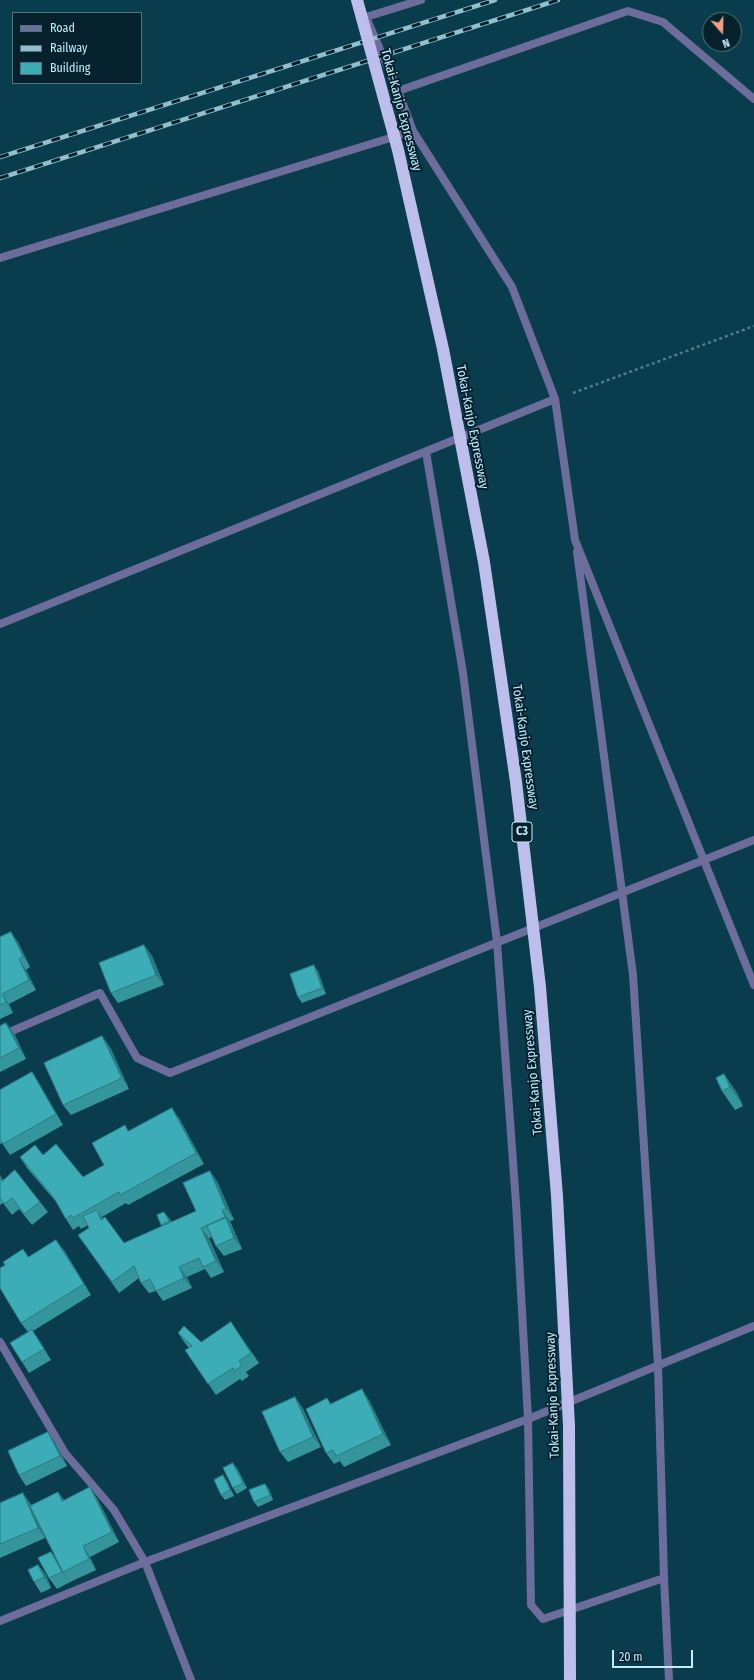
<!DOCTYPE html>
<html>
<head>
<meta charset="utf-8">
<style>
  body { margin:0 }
  #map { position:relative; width:754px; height:1680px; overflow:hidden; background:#093d4d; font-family:"Fira Sans Condensed",sans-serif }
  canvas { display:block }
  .legend { position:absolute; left:12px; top:12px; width:130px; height:72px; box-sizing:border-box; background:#05222c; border:1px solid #51727f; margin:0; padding:5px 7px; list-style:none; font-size:12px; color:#c2ebfb }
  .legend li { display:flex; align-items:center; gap:8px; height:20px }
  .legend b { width:20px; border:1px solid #51727f }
  .north { position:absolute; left:702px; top:12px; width:40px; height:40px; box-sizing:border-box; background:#05222c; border:1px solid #51727f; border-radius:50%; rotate:160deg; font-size:11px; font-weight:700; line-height:16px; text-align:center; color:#c2ebfb }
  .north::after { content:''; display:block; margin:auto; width:14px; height:18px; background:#f2a07f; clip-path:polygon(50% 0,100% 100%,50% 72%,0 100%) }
  .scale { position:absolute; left:612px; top:1650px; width:81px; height:18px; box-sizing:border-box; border:2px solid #c2ebfb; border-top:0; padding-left:5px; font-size:12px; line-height:14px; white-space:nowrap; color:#c2ebfb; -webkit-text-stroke:3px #05222c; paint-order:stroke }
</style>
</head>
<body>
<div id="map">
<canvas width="754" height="1680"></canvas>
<ul class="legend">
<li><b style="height:5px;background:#6c6d9b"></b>Road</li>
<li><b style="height:5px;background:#93bece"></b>Railway</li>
<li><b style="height:11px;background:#3cadb7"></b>Building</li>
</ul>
<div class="north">N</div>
<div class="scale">20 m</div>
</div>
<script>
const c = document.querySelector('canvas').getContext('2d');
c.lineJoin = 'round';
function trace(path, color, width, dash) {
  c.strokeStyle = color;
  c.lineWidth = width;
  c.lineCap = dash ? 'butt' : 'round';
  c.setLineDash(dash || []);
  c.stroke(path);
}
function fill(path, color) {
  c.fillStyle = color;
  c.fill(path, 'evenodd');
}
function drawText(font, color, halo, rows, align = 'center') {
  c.font = font + ' "Fira Sans Condensed",sans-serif';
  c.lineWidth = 4;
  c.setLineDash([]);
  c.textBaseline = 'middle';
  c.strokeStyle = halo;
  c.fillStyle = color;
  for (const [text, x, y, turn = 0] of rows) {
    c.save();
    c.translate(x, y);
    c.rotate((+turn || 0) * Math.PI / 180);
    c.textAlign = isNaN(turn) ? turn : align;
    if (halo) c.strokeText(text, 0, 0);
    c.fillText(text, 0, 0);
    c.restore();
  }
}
trace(new Path2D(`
  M573 393 754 326`), '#4e7e8e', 2.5, [3, 3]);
trace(new Path2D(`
  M398 91 628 11 663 22 754 99
  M413 131 398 91 366 17 421 0
  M0 258 413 131 512 287 555 399 575 540 754 985
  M426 452 463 673 497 942 516 1203 528 1419 531 1605 543 1619 664 1578
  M577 552 633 975 658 1365 664 1578 669 1680
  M0 624 555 399
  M0 1036 100 993 137 1058 170 1073 754 840
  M0 1342 65 1453 114 1510 145 1562 191 1680
  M0 1621 145 1562 528 1419 754 1326`), '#6c6d9b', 8);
const rail = new Path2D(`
  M0 157 495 0
  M0 178 558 0`);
trace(rail, '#93bece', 4.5);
trace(rail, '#05222c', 3, [9]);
trace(new Path2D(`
  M357 0 398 150 443 349 484 562 516 782 540 987 557 1196 569 1426 570 1680`), '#bdbeec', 12);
fill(new Path2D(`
  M0 937 18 942 30 967 26 970 36 990 9 1004 13 1013 0 1019Z
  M144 945 152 956 164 985 118 1003 111 993Z
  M318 971 326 994 302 1003 298 997Z
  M0 1026 14 1033 26 1059 0 1072Z
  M102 1036 110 1047 129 1089 71 1115 63 1105Z
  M32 1072 39 1083 63 1125 10 1155 2 1143 0 1144V1090Z
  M724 1074 737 1093 743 1106 735 1110 722 1091Z
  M179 1118 204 1164 128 1205 126 1203 102 1217 124 1243 162 1226 161 1225 164 1212 172 1222 196 1211 217 1181 234 1220 230 1221 242 1249 224 1256 216 1246 212 1237 209 1238 224 1272 211 1278 205 1269 187 1277 192 1288 163 1301 156 1291 149 1293 141 1283 139 1278 119 1293 78 1235 89 1228 88 1225 81 1229 79 1226 73 1230 66 1219 57 1203 27 1168 20 1157 43 1155 83 1177 104 1165 129 1131Z
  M0 1175 3 1180 40 1202 48 1212 32 1225 19 1209 12 1215 3 1203 0 1205Z
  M23 1249 29 1257 64 1250 91 1295 33 1331 51 1360 29 1373 22 1362 28 1332 21 1323 5 1265Z
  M231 1322 259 1363 246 1372 249 1376 242 1381 240 1379 216 1395 185 1350 189 1348 185 1343 178 1333 201 1342Z
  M295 1397 302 1407 321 1447 288 1462 280 1452Z
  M327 1398 331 1404 369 1400 391 1445 344 1467 340 1461 334 1464 326 1453Z
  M56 1443 67 1466 26 1486 19 1475Z
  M237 1468 247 1488 237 1494 233 1488Z
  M227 1481 234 1496 225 1500 221 1495Z
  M265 1484 269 1489 273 1500 258 1507 254 1502Z
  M58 1492 64 1500 97 1498 119 1542 90 1557 96 1570 70 1582 67 1578 70 1582 57 1589 49 1578 51 1552 57 1559 41 1527 45 1538 0 1558V1503L31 1504V1505Z
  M38 1565 46 1575 51 1588 41 1593 34 1582Z`), '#34959d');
fill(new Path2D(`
  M11 932 18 942 30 967 23 956Z
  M144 945 152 956 164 985 156 975Z
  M19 959 26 970 36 990 29 980Z
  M314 965 318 971 326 994 322 988Z
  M2 994 9 1004 13 1013 6 1002Z
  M6 1023 14 1033 26 1059 19 1048Z
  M102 1036 110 1047 129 1089 122 1078Z
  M32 1072 39 1083 63 1125 56 1114Z
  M724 1074 737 1093 743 1106 730 1087Z
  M172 1108 179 1118 204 1164 196 1153Z
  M210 1171 217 1181 234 1220 226 1209Z
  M0 1175 9 1192 0 1178Z
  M97 1210 104 1221 101 1220Z
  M222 1210 230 1221 233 1228 225 1217Z
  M164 1212 172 1222 176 1232 169 1221Z
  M226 1218 233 1229 242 1249 234 1238Z
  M201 1228 209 1238 224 1272 216 1261Z
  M56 1240 64 1250 91 1295Z
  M179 1267 187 1277 192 1288 184 1278Z
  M32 1330 40 1341 51 1360 44 1349Z
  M362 1389 369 1400 391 1445 383 1434Z
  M295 1397 302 1407 321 1447 313 1437Z
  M48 1432 56 1443 67 1466 60 1456Z
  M233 1463 237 1468 247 1488 243 1483Z
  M223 1475 227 1481 234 1496 230 1490Z
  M265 1484 269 1489 273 1500 270 1495Z
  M90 1487 97 1498 119 1542 112 1532Z
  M58 1492 65 1502 62 1501Z
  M23 1493 31 1504 45 1538 38 1528Z
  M83 1546 90 1557 96 1570 89 1559Z
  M51 1552 59 1562 63 1572 70 1582 62 1572Z
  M38 1565 46 1575 51 1588 44 1577Z`), '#2a7980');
const building = new Path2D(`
  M11 932 23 956 19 959 29 980 2 994 6 1002 0 1005V937Z
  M144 945 156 975 111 993 99 963Z
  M314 965 322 988 298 997 290 974Z
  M6 1023 19 1048 0 1058V1026Z
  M102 1036 122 1078 63 1105 44 1063Z
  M32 1072 56 1114 3 1144 0 1140V1090Z
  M724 1074 730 1087 722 1091 716 1078Z
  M172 1108 196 1153 120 1195 119 1192 73 1218 71 1215 66 1219 54 1198 20 1157 35 1145 43 1155 56 1144 83 1177 104 1165 92 1143 125 1125 128 1131Z
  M15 1170 40 1202 24 1214 12 1198 4 1204 0 1198V1178L2 1181Z
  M210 1171 226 1209 222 1210 225 1217 201 1228 216 1261 203 1267 199 1258 179 1267 184 1278 156 1291 150 1279 141 1283 134 1266 112 1282 78 1235 89 1228 83 1216 97 1210 101 1220 105 1217 124 1243 196 1211 183 1183Z
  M164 1212 169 1221 161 1225 157 1215Z
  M226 1218 234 1238 216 1246 207 1226Z
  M56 1240 84 1284 21 1323 0 1288V1268L5 1265 3 1262 23 1249 28 1257Z
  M231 1322 251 1353 239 1361 242 1366 234 1371 233 1368 208 1384 185 1350 192 1346 178 1333 184 1326 201 1342Z
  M32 1330 44 1349 22 1362 10 1343Z
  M362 1389 383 1434 336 1456 333 1450 326 1453 306 1409 327 1398 330 1404Z
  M295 1397 313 1437 280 1452 262 1412Z
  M48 1432 60 1456 19 1475 8 1451Z
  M233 1463 243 1483 233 1488 223 1468Z
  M223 1475 230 1490 221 1495 214 1480Z
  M265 1484 270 1495 254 1502 249 1490Z
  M90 1487 112 1532 83 1546 89 1559 63 1572 30 1506 58 1492 62 1501Z
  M23 1493 38 1528 0 1544V1503Z
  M51 1552 62 1572 49 1578 38 1558Z
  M38 1565 44 1577 34 1582 28 1570Z`);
fill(building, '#3cadb7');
trace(building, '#2a7980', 1);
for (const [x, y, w] of [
  [522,832,20]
]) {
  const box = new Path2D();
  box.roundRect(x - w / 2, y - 10, w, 20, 3);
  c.fillStyle = '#05222c';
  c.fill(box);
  trace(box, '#c2ebfb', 1);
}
drawText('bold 12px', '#c2ebfb', null, [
  ["C3",522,832]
]);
drawText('13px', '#c2ebfb', '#05222c', [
  ["Tokai-Kanjo Expressway",401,110,75],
  ["Tokai-Kanjo Expressway",472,427,79],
  ["Tokai-Kanjo Expressway",525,747,82],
  ["Tokai-Kanjo Expressway",533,1072,-95],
  ["Tokai-Kanjo Expressway",553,1395,-92]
]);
</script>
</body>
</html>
